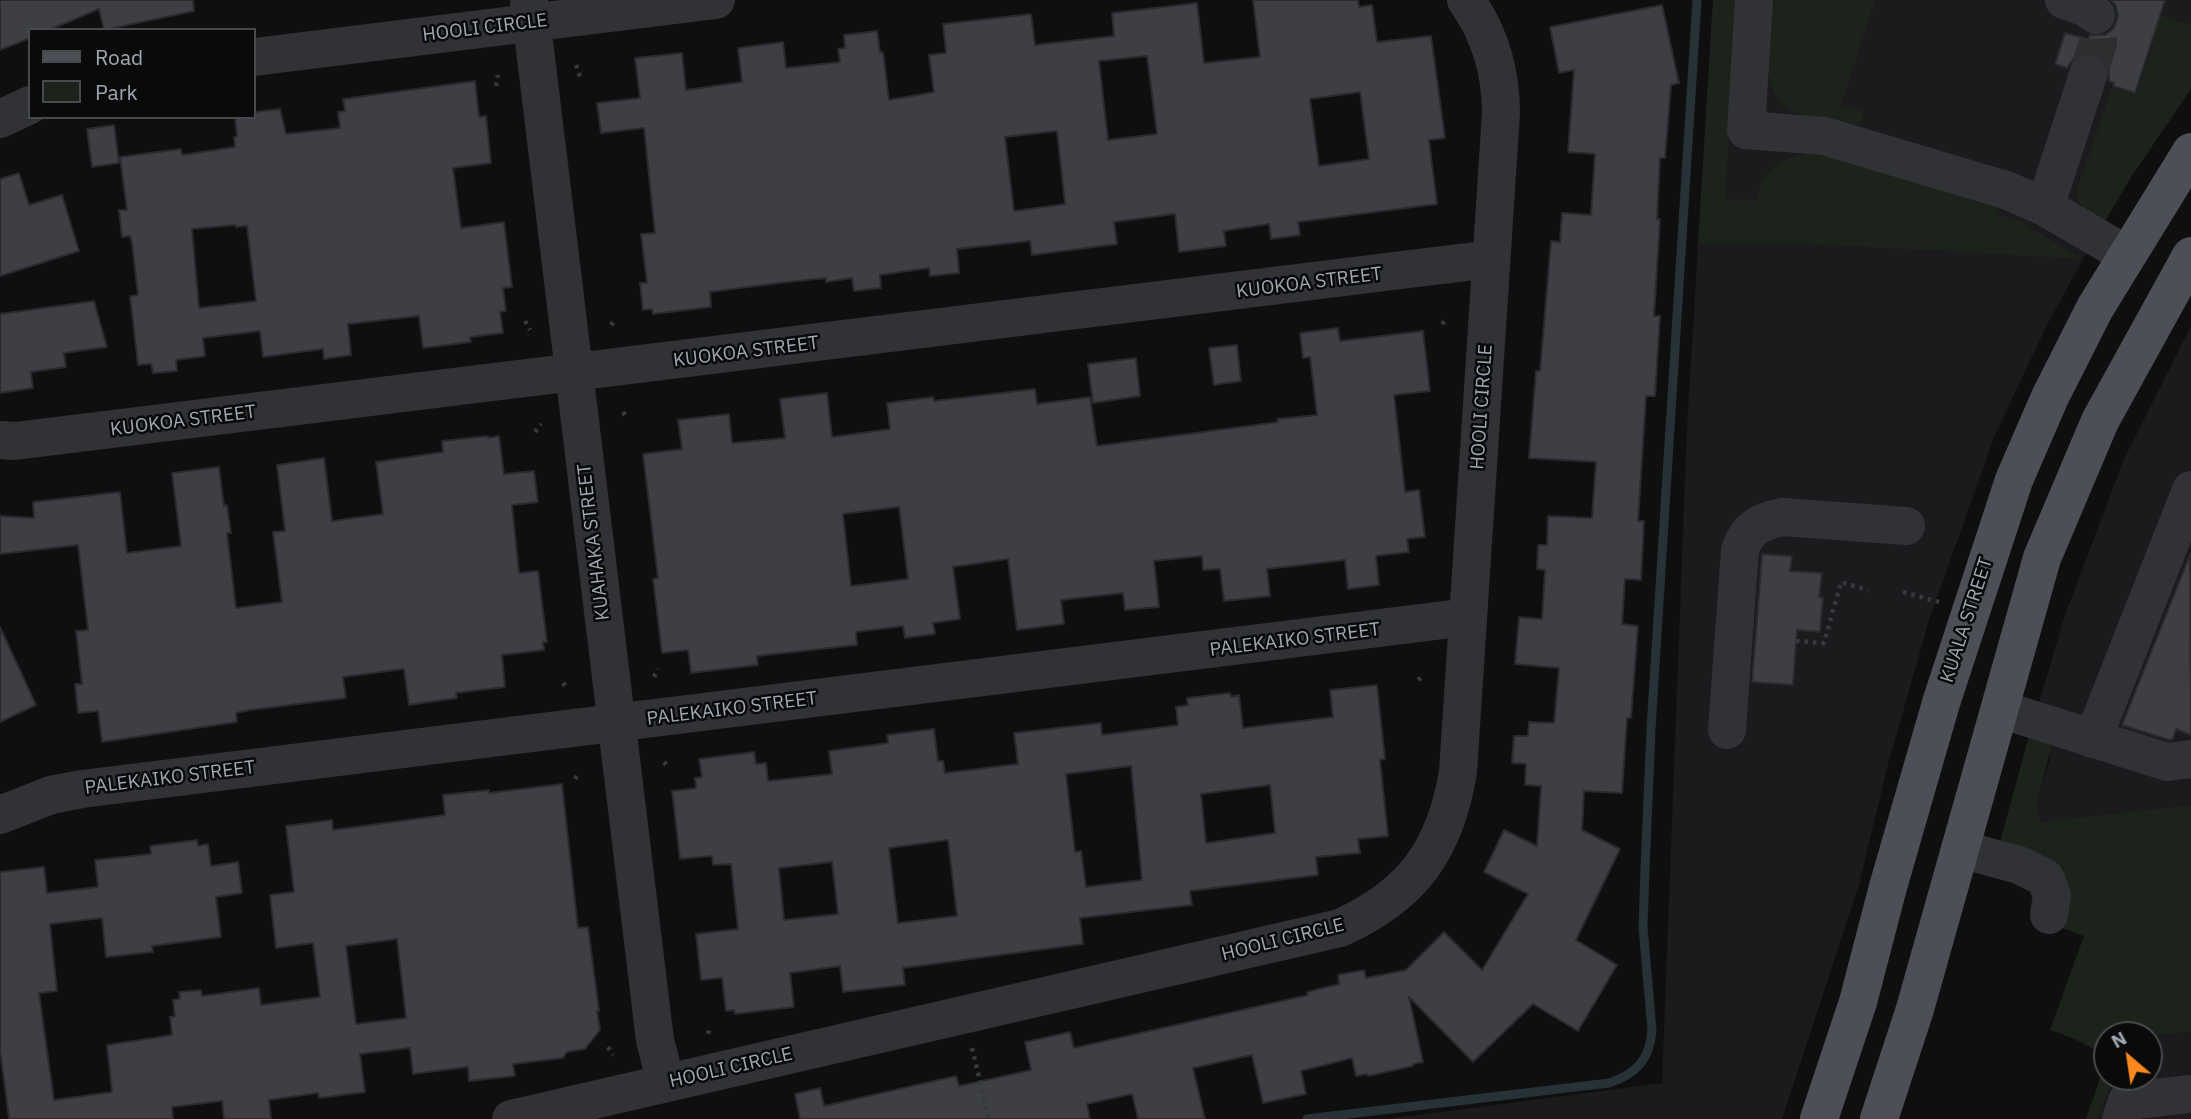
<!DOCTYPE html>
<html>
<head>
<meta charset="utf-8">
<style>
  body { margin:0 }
  #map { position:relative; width:2191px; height:1119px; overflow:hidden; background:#0f0f10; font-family:"IBM Plex Sans",sans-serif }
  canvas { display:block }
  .legend { position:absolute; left:28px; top:28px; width:228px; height:91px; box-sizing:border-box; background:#0a0a0b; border:2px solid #46494e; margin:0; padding:9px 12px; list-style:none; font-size:21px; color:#9fa8b2 }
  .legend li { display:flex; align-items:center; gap:14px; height:35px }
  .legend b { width:35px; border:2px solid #46494e }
  .north { position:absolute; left:2093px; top:1021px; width:70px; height:70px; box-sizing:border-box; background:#0a0a0b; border:2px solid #46494e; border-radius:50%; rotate:331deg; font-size:19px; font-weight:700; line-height:28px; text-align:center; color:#9fa8b2 }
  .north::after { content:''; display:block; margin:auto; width:24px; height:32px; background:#f8881f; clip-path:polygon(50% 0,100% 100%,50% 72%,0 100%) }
</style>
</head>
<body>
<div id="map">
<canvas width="2191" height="1119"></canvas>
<ul class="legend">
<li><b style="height:9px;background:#4c4f55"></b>Road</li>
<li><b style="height:19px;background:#1c231b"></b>Park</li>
</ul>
<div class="north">N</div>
</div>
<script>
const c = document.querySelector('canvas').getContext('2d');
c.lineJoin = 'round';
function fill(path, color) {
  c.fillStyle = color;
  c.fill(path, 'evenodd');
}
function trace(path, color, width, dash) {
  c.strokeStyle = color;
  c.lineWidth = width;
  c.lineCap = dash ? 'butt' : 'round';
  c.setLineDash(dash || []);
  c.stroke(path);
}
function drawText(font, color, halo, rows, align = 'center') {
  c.font = font + ' "IBM Plex Sans",sans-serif';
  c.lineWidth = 5;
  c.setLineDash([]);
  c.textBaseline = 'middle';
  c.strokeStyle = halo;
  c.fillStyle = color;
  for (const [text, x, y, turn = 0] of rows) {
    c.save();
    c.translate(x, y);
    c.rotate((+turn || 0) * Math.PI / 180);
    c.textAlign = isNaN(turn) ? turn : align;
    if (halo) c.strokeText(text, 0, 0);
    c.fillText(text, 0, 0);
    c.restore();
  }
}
fill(new Path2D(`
  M1713 0H2191V89L2131 177 2083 259 2046 327 1995 435 1929 620 1887 768 1859 885 1782 1119H1389L1662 1083 1687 427Z
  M2191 326V805L2039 823 2037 803 2051 755 2029 736 2065 615 2124 459Z
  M2191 1032V1119H2098L2113 1077H2149V1037Z`), '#1b1b1d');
fill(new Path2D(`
  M1713 0H1737L1725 199 1757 200C1761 168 1788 153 1818 153L1997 207 1995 214 2017 220 2083 259 1798 243H1698Z
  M1771 0H1875L1841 105 1863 112 1864 117 1859 125C1841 122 1821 121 1804 116 1754 100 1768 40 1771 0Z
  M2117 2 2191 25V89L2131 177 2105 221C2090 213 2078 209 2077 190L2112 87 2136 95 2154 45 2124 35 2123 25 2114 11Z
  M2029 736 2048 742 2051 748 2037 803 2040 822 2191 805V1032L2149 1037V1035H2107V1077H2113L2098 1119H2086C2108 1057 2116 1053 2050 1030L2084 936 2060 927 2000 842Z`), '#1c231b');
trace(new Path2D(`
  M1307 1119 1609 1083C1636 1074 1650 1060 1652 1030L1643 927 1645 869 1651 729 1697 0`), '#273236', 9);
const building = new Path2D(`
  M0 0H193L194 11 104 30 99 9 49 30H30V38L0 50Z
  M1253 0H1358L1359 7 1372 5 1377 42 1431 36 1445 138 1429 140 1437 204 1298 222 1300 235 1271 239 1269 224 1224 231 1226 246 1179 252 1175 214 1114 222 1117 244 1032 255 1030 241 957 249 959 273 930 276 929 268 880 275 881 288 854 291 852 278 826 282V278L779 283 710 292 711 307 653 314 652 309 643 310 640 283H647L641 234 655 233 644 128 601 133 597 103 640 98 635 58 682 53 686 90 742 82 738 48 783 42 786 68 840 62 838 49 845 48 844 35 877 31 880 52H883L889 100 934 92 929 55 946 53 943 24 1031 14 1035 45 1114 36 1112 13 1197 3 1204 63 1260 57ZM1147 56 1157 134 1108 140 1099 61ZM1360 92 1369 159 1319 166 1310 99ZM1057 131 1065 204 1014 211 1005 137Z
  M2111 0H2165L2135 93 2113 86 2114 83 2109 81V71L2105 61 2095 54H2083L2073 59 2067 68 2055 64 2065 33 2088 39 2090 35H2105L2114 28 2118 16 2116 6Z
  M1662 5 1679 83 1671 85 1665 158H1660L1657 219H1660L1654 316H1660L1655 396H1646L1638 521H1644L1641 580 1625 579 1622 624 1638 626 1631 718H1627L1622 793 1584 791 1582 830 1620 849 1576 940 1617 965 1578 1031 1533 1004 1473 1062 1409 997 1423 1062 1413 1064V1066L1368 1076 1367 1074 1356 1076 1352 1058 1301 1071 1306 1094 1263 1103 1252 1055 1193 1068 1205 1119H1138L1132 1094 1087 1104 1090 1119H800L795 1094 820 1088 824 1106 956 1076 959 1086 1031 1070 1025 1042 1070 1032 1074 1048 1308 995 1307 992 1339 984 1338 975 1364 970 1366 978 1406 970 1444 932 1482 970 1528 894 1484 872 1504 830 1537 846 1541 786 1525 785 1526 764 1512 763 1514 736H1528L1529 722 1554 723 1559 668 1515 664 1519 617 1542 619 1545 570 1537 569 1538 545H1547L1548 516 1592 518 1596 462 1529 458 1536 371H1540L1551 241 1560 242 1562 213 1591 215 1595 154 1568 152 1574 70 1559 73 1550 27Z
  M475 81 479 117 486 116 491 163 453 168 461 228 504 222 512 287 503 288 506 311 500 312 503 333 470 337 471 342 423 348 419 316 348 324 351 355 324 359 323 349 263 357 260 331 203 338 205 356 176 360 177 371 153 373 151 364 138 365 130 296 138 295 132 243 130 236 122 237 119 210H127L120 157 181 149 182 155 235 147 234 137 237 136 235 117H254V112L280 109 286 134 340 128 338 112 345 111 343 99ZM235 225 236 227 247 226 256 301 199 308 192 229Z
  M114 125 119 163 92 167 87 129Z
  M19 173 29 205 62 195 79 251 0 276V179Z
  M94 301 107 347 64 353 66 367 31 372 33 388 0 393V314Z
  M1338 328 1340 341 1423 331 1430 391 1394 395 1405 492 1419 490 1425 537 1407 539 1409 552 1376 556 1379 585 1348 589 1345 560 1267 569 1270 596 1224 601 1220 569 1203 570 1202 556 1154 561 1159 607 1125 610 1123 593 1061 600 1064 624 1017 630 1008 559 953 567 960 619 933 623 935 634 905 638 903 626 856 632 857 645 757 656 758 665 691 673 688 650 662 653 653 579 658 578 643 454 682 449 678 420 729 414 732 443 785 438 780 399 827 393 832 437 890 429 887 403 933 397 934 401 1035 389 1037 404 1090 397 1097 446 1278 422 1277 419 1317 415 1310 357 1303 358 1300 333ZM899 507 908 579 851 586 843 514Z
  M1237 345 1241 381 1214 385 1209 348Z
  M1136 358 1140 396 1093 403 1088 364Z
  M488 436V438L499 436 504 474 534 471 538 502 512 505 519 573 538 571 547 642H543L544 650 502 655 505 687 456 693 457 698 409 705 404 669 343 677 346 698 250 710 236 713 237 722 102 742 98 711 78 713 75 684H82L76 631 88 630 78 545 0 554V516L34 518 33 502 120 492 127 553 181 546 172 473 219 467 224 506 227 505 231 533H227L236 608 282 602 273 532 285 531 277 465 324 458 332 521 383 514 376 462 443 452 442 441Z
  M1762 554 1792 556 1790 571 1822 573 1819 597 1823 598 1820 632 1797 630 1793 685 1752 682Z
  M2190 555 2191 735 2176 729 2173 739 2169 740 2122 725Z
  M0 627 36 705 0 722Z
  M1377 685 1385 759 1380 760 1388 836 1358 839 1360 853 1316 857 1318 875 1190 891 1192 905 1080 918 1083 944 903 968 905 985 843 992 840 966 790 973 794 1007 735 1014 734 1010 726 1011 722 978 701 980 696 934 738 929 731 864 713 865 712 856 680 859 672 791 696 788 695 778 702 777 699 759 754 752 756 764 766 763 768 781 832 774 829 751 888 743 887 735 934 729 938 761H943L945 773 1018 764 1014 733 1101 723 1102 735 1178 725 1176 707 1188 705 1187 698 1230 693 1231 697 1239 695 1243 728 1333 717 1330 690ZM1131 766 1142 880 1086 887 1081 851 1075 852 1066 774ZM1270 785 1275 833 1206 843 1201 794ZM948 840 957 916 898 923 889 848ZM832 862 838 914 784 920 779 868Z
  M562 784 578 928 588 927 599 1011H597L600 1030 585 1049 567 1052 563 1058 513 1064 515 1076 469 1081 468 1067 413 1074 410 1048 360 1054 365 1092 319 1098 318 1093 269 1100 271 1119H224L222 1101 172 1107 173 1119H9L0 1050V872L44 867 47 893 98 887 95 860 151 854 150 846 197 840 198 846 208 844 211 866 238 862 242 893 216 897 221 937 152 946 153 952 106 957 102 918 50 924 57 991 39 993 54 1100 112 1092 107 1045 172 1035 170 1017 175 1016 173 1000 180 999 179 992 201 990 202 996 259 988 261 1005 320 997 313 943 276 948 270 895 294 892 286 826 332 820 333 830 445 815 443 795 489 790V793ZM397 939 406 1018 356 1024 346 946Z`);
fill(building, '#3e3f44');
trace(building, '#292a2d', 2);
trace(new Path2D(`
  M2088 75 2098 43 2096 15`), '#2c2e30', 38, [38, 19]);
trace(new Path2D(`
  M576 65 580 77
  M496 86 498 75
  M525 321 530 330
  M1442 324 1446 319
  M611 325 616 319
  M623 412 627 418
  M535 432 541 424
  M1903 592 1939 602
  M1796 641 1824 643 1841 582 1868 590
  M654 677 658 669
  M1418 680 1423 676
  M563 683 567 688
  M664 762 668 767
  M575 779 578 774
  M708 1034 710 1027
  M608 1047 613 1055
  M972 1048 989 1119`), '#36393d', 4.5, [3.5, 5]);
trace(new Path2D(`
  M529 0 655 1040 666 1083
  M1754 0 1746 130 1824 136 2006 190 2045 207 2127 255
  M2064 0 2084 7 2096 15
  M254 57 716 0
  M0 119 30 105
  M2045 207 2088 75
  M0 440 15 441 1491 259
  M2000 709 2167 762 2191 759
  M1727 730 1740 550C1747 528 1761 521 1783 517L1906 526
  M2093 739 2191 490
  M0 815 51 795 82 789 1468 617
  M1960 849 2019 865 2045 878 2052 895 2049 915
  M511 1119 1340 928C1413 895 1445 850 1458 772L1501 113C1501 72 1490 34 1466 0
  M2121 1119 2127 1101 2191 1094`), '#303236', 38);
trace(new Path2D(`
  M1819 1119 1858 1002 1888 887 1941 703 2014 480 2050 397 2095 308 2191 152
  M1879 1119 1915 1009 2042 558 2100 421 2191 256`), '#4c4f55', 38);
drawText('19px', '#9fa8b2', '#0a0a0b', [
  ["HOOLI CIRCLE",485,28,-7],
  ["KUOKOA STREET",1309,283,-7],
  ["KUOKOA STREET",746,352,-7],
  ["HOOLI CIRCLE",1482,407,-86],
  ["KUOKOA STREET",183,421,-7],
  ["KUAHAKA STREET",594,542,-97],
  ["KUALA STREET",1967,620,-72],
  ["PALEKAIKO STREET",1295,640,-7],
  ["PALEKAIKO STREET",732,709,-7],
  ["PALEKAIKO STREET",170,778,-7],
  ["HOOLI CIRCLE",1283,940,-14],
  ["HOOLI CIRCLE",731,1068,-13]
]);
</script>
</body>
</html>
